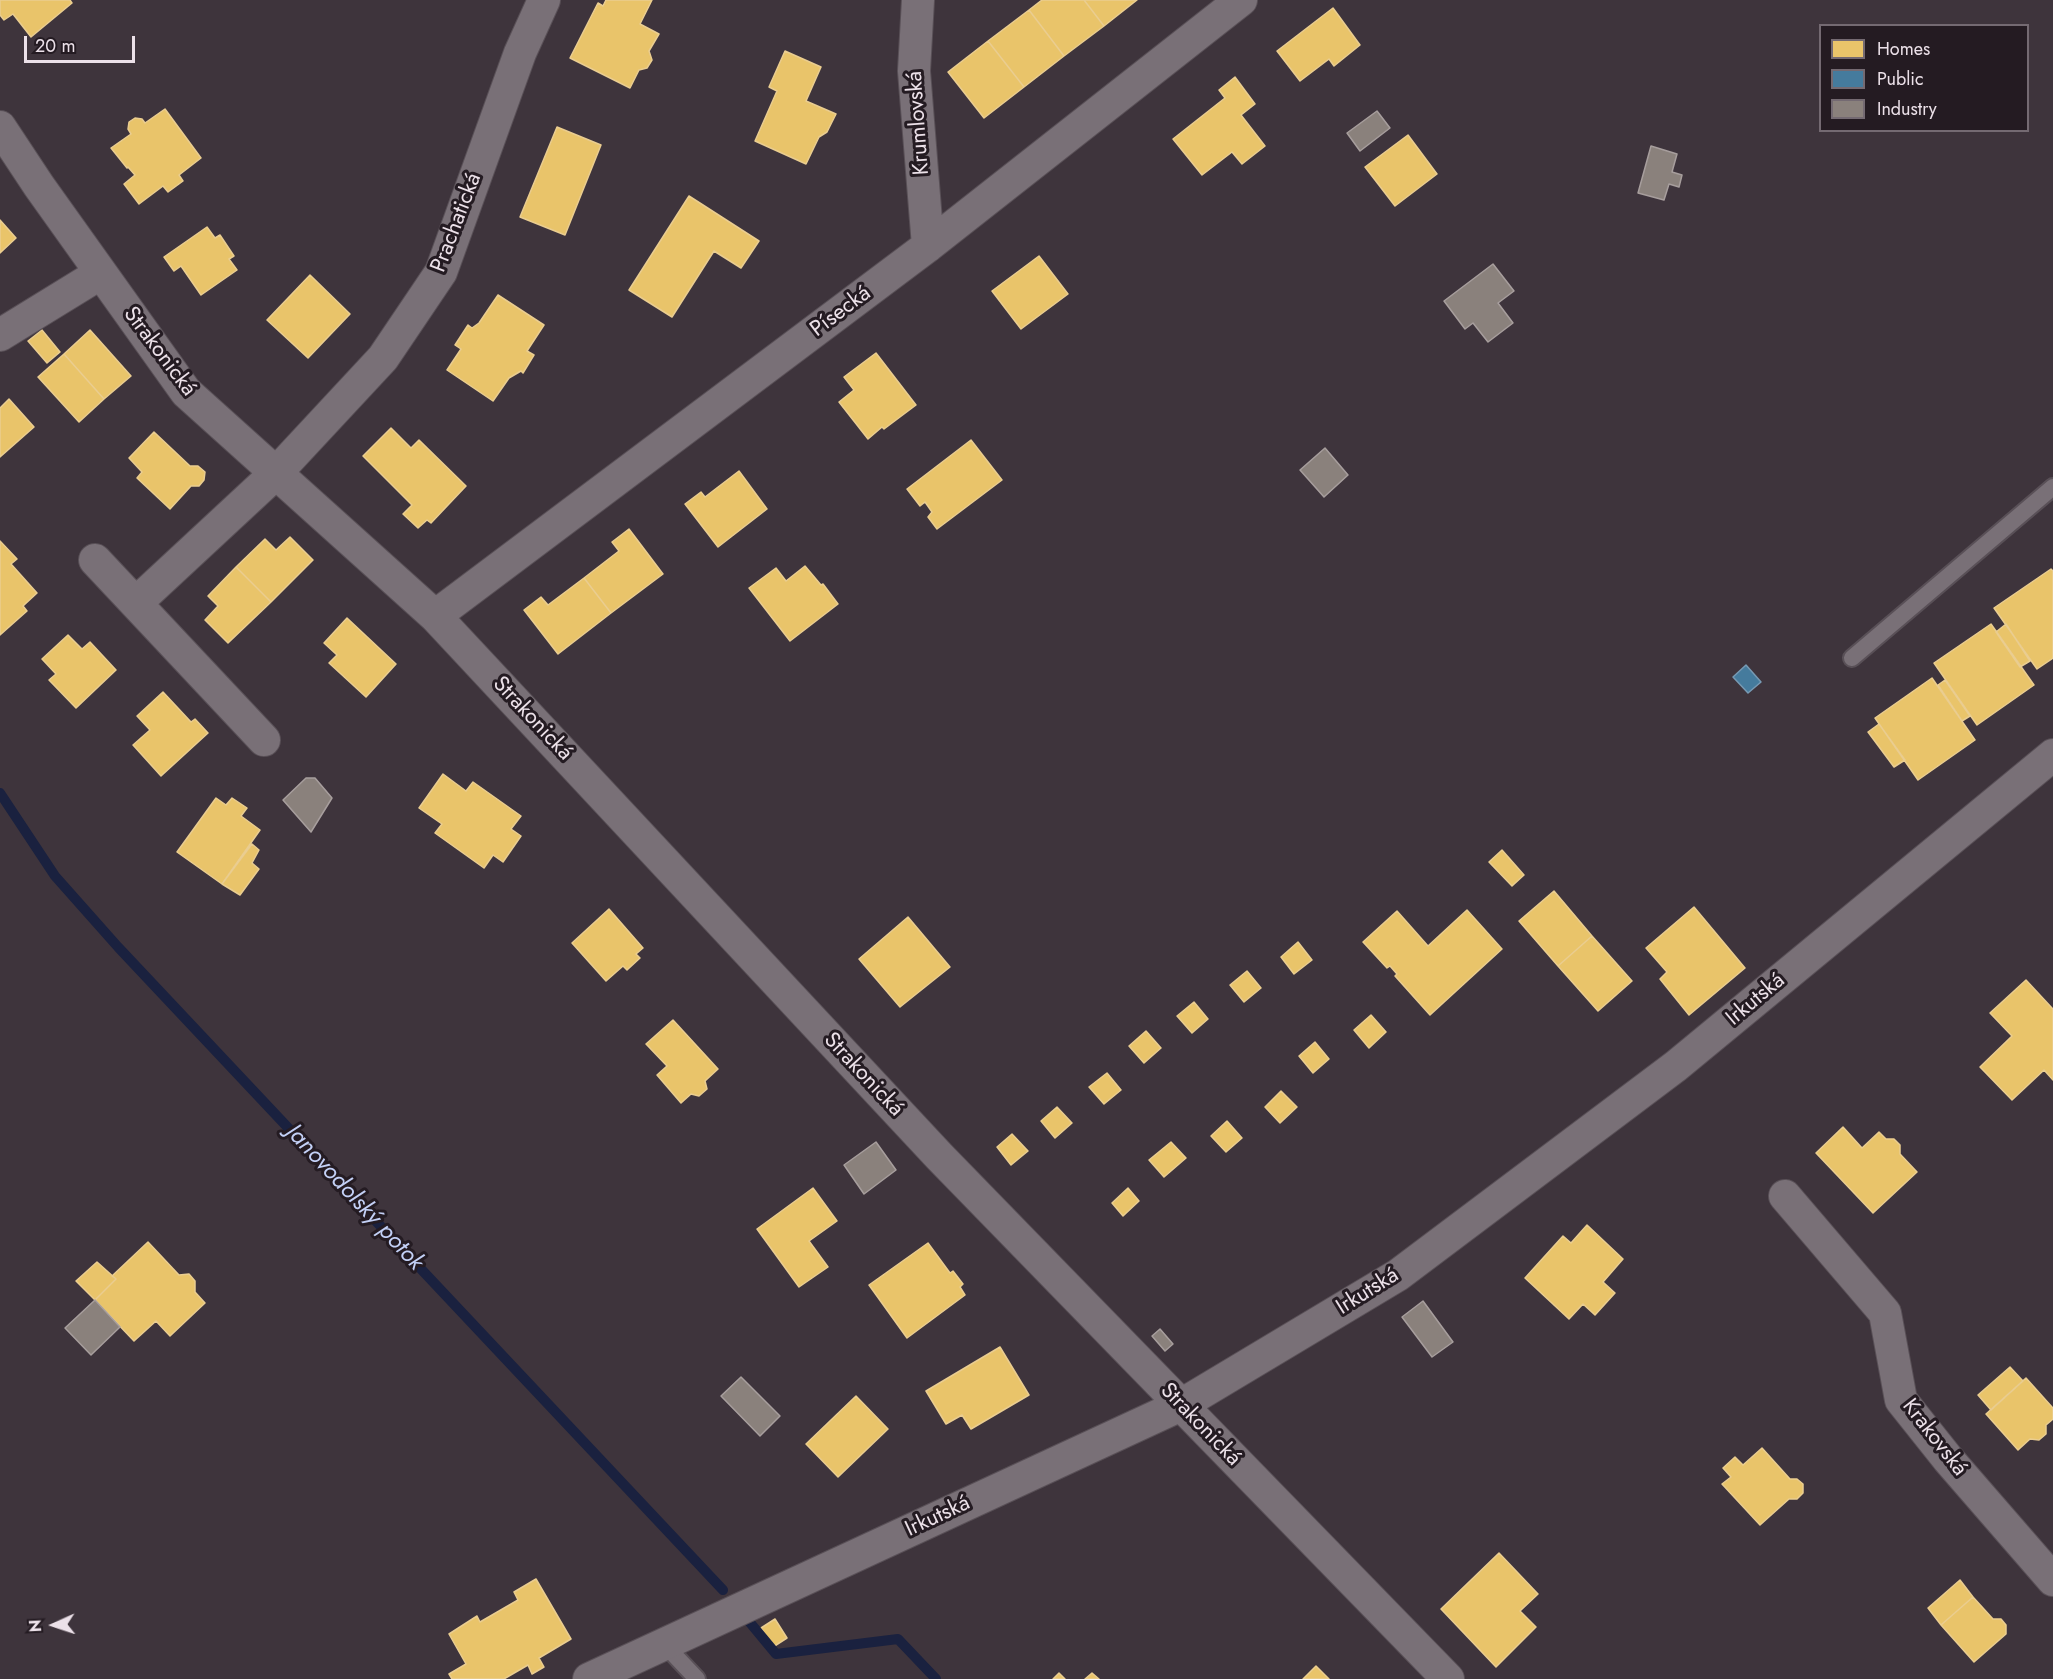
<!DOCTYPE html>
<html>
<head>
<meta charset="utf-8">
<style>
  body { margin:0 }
  #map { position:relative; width:2053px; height:1679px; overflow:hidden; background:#3e343c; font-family:Jost,sans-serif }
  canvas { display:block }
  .legend { position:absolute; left:1819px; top:24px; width:210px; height:108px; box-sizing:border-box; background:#241b22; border:2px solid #746a72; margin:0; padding:8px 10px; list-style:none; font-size:18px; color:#ece1e9 }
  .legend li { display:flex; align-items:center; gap:12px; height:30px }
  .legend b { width:30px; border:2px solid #746a72 }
  .north { position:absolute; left:24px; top:1595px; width:60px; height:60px; -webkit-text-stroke:4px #241b22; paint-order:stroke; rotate:267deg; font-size:16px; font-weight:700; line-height:24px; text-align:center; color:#ece1e9 }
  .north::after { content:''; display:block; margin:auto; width:21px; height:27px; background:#ece1e9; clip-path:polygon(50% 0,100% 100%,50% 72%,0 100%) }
  .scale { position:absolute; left:24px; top:36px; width:111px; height:27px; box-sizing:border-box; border:3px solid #ece1e9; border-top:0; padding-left:8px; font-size:18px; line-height:21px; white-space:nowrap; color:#ece1e9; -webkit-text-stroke:4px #241b22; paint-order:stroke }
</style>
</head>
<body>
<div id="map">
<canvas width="2053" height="1679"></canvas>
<ul class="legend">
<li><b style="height:16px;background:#e9c46a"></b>Homes</li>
<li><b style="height:16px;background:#457b9d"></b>Public</li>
<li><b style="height:16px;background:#8a817c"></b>Industry</li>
</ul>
<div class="north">N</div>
<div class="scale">20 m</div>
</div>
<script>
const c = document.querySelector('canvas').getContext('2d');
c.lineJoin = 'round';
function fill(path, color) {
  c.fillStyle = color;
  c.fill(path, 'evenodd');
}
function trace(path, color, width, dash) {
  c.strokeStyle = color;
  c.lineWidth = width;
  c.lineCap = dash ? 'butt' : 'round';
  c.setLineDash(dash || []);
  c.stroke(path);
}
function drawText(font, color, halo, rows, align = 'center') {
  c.font = font + ' Jost,sans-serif';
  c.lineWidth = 6;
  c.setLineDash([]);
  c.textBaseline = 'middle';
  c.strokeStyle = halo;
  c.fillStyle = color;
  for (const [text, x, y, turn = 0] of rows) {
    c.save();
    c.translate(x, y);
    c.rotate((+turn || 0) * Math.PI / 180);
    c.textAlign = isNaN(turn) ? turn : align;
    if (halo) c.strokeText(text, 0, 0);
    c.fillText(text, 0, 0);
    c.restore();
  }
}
const homes = new Path2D(`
  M0 0H70L72 3 31 37 13 14 4 20 0 15Z
  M606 0H652L640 24 659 34 649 51 652 60 647 68 639 70 630 88 570 58 598 3 603 6Z
  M1042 0H1084L1104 26 1064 56 1029 10Z
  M1084 0H1137L1104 26Z
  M1333 8 1360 45 1334 66 1329 59 1300 81 1277 51Z
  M1029 10 1064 56 1024 87 988 41Z
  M988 41 1024 87 984 118 948 72Z
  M785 51 821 67 806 101 836 114 827 132 819 137 806 164 755 141 777 91 769 87Z
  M1235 77 1255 104 1241 115 1265 146 1242 164 1232 152 1202 175 1173 139 1225 98 1219 90Z
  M165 109 201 158 179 175 183 181 168 192 163 186 139 204 124 184 135 175 128 167 127 168 111 148 131 134 128 129 129 122 135 118 142 119 145 123Z
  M557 127 601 145 565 235 520 217Z
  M1408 135 1437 174 1395 206 1365 167Z
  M689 196 759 241 741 268 714 251 672 317 629 290Z
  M0 220 16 238 0 253Z
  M207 227 215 238 220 235 234 256 229 259 237 270 201 295 181 266 174 271 164 257Z
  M1039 256 1068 294 1021 329 992 291Z
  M310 275 350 314 308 358 267 320Z
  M498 295 544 325 527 351 534 355 523 373 521 371 509 378 493 401 447 370 461 349 455 345 468 325 472 328 479 323Z
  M42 330 60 352 47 363 28 341Z
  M90 330 131 376 104 399 64 354Z
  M876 353 916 405 884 429 882 427 868 439 839 402 854 390 844 377Z
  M64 354 104 399 79 422 38 377Z
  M9 399 34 427 0 457V408Z
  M391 428 411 448 419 440 466 486 431 523 427 520 418 528 403 514 412 505 363 456Z
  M154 432 190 466H198L205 472 204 480 199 486H191L170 509 137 478 142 472 129 458Z
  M971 440 1002 480 937 529 928 517 932 512 925 502 920 506 907 489Z
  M739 471 767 509 718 547 685 504 701 492 705 497Z
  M629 529 663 574 611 613 584 578 619 551 612 542Z
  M290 537 313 560 271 602 236 567 265 539 276 550Z
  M0 541 17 559 11 564 37 593 23 606 27 611 0 635Z
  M805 566 821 585 823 584 838 604 790 641 749 588 776 568 786 581Z
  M236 567 271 602 228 643 205 620 218 606 208 596Z
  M2051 569 2053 571V658L2037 669 1994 608Z
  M584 578 611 613 558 654 524 610 541 597 548 605Z
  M347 618 396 664 366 697 329 663 337 655 324 643Z
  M1991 624 2034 685 1977 725 1934 663Z
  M2006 624 2030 661 2020 667 1996 632Z
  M68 635 82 649 90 642 116 670 76 708 49 680 56 674 42 659Z
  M1932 678 1975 740 1918 780 1875 718Z
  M1945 680 1970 716 1962 721 1938 685Z
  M163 692 191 722 195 719 208 733 161 776 133 745 150 730 137 716Z
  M1879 724 1905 760 1894 767 1868 732Z
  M443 774 466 791 473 782 521 816 511 829 521 836 503 862 493 855 484 868 435 833 442 824 419 808Z
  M216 798 226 805 232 798 247 808 241 816 260 830 222 884 177 852Z
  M252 844 259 850 252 863 259 869 240 895 222 884Z
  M1502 850 1524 875 1512 886 1489 862Z
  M1554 891 1592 936 1558 966 1519 921Z
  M1694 907 1745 968 1689 1015 1660 979 1667 972 1646 948Z
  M609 909 643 948 636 954 640 958 627 970 623 966 606 981 572 943Z
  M1467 910 1502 949 1430 1015 1395 976 1397 974 1390 966 1387 968 1363 942 1397 911 1428 946Z
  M908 917 950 967 900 1007 859 959Z
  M1592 936 1632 981 1598 1011 1558 966Z
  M1298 942 1312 960 1294 974 1281 957Z
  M1247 971 1261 988 1244 1002 1230 985Z
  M2026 980 2053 1009V1080L2044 1070 2012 1100 1980 1067 2012 1036 1990 1013Z
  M1194 1002 1208 1019 1192 1033 1177 1016Z
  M1371 1015 1386 1032 1369 1048 1354 1030Z
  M673 1020 718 1069 705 1081 707 1089 699 1096 691 1094 681 1103 657 1075 667 1066 646 1044Z
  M1146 1031 1161 1048 1144 1063 1129 1046Z
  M1315 1042 1329 1059 1313 1073 1299 1056Z
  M1107 1073 1121 1090 1104 1104 1089 1087Z
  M1281 1091 1297 1107 1280 1123 1265 1107Z
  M1057 1107 1072 1123 1055 1138 1041 1121Z
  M1227 1121 1242 1138 1226 1152 1211 1136Z
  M1843 1127 1862 1148 1879 1132 1886 1139H1894L1900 1145V1154L1917 1172 1873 1213 1816 1153Z
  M1012 1134 1028 1151 1011 1165 997 1147Z
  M1171 1142 1186 1158 1164 1177 1149 1160Z
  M813 1188 837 1221 809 1241 828 1267 799 1287 757 1229Z
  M1128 1188 1139 1201 1123 1216 1112 1203Z
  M1587 1225 1623 1259 1603 1282 1615 1293 1595 1315 1583 1304 1569 1319 1525 1278 1563 1236 1571 1243Z
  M148 1242 179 1275 189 1274 195 1281V1292L205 1303 170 1336 156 1321 134 1341 95 1300 116 1279 112 1276Z
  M928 1243 950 1273 953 1271 963 1284 960 1287 965 1295 907 1338 869 1285Z
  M97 1262 116 1279 95 1300 76 1281Z
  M1000 1347 1029 1395 971 1429 962 1415 946 1424 926 1391Z
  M2010 1367 2023 1381 1991 1410 1978 1395Z
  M2026 1378 2053 1408V1419L2046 1425V1434L2039 1440 2030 1439 2018 1450 1986 1414Z
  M856 1396 888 1429 838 1477 806 1444Z
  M1762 1448 1790 1479H1797L1803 1484V1493L1797 1499H1789L1760 1525 1722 1484 1731 1477 1723 1468 1735 1457 1743 1465Z
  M1499 1553 1538 1594 1520 1611 1536 1627 1496 1667 1441 1609Z
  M536 1579 571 1639 539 1658 544 1667 532 1674 528 1665 504 1679H452L449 1674 466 1664 449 1634 477 1616 480 1622 518 1600 514 1592Z
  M1960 1580 1973 1597 1941 1625 1928 1608Z
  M1973 1597 1993 1619H2001L2006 1625V1634L1974 1662 1941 1625Z
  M775 1619 787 1638 773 1647 761 1628Z
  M1316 1666 1329 1679H1303Z
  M1059 1673 1065 1679H1053Z
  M1092 1673 1099 1679H1085Z`);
fill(homes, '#e9c46a');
trace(homes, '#eacd90', 1.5);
const public = new Path2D(`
  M1746 665 1761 682 1748 693 1733 677Z`);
fill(public, '#457b9d');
trace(public, '#779ab4', 1.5);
const industry = new Path2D(`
  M1377 111 1390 128 1360 151 1347 133Z
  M1651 146 1677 154 1672 172 1682 175 1679 187 1669 184 1664 200 1638 193Z
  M1493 264 1514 291 1498 303 1513 323 1488 342 1473 323 1465 329 1444 301Z
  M1325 448 1348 475 1324 497 1300 470Z
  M306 778H315L332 798 311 832 283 800Z
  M876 1142 896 1170 864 1194 844 1165Z
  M95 1300 120 1327 91 1355 65 1328Z
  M1423 1301 1453 1342 1432 1357 1402 1317Z
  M1160 1329 1173 1344 1165 1351 1152 1336Z
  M741 1377 780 1416 760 1436 721 1396Z`);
fill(industry, '#8a817c');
trace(industry, '#a79e9d', 1.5);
trace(new Path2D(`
  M0 793 55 876 118 947 723 1590
  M747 1619 776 1654 898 1639 936 1679`), '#1a213f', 10);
const lane = new Path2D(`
  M1852 658 2053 487
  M664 1644 697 1679`);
const street = new Path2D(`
  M918 0 914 71 928 246
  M0 127 39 186 186 392 435 616 939 1156 1448 1679
  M0 335 101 273
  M95 560 264 740
  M136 603 276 473 383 358 441 272 520 53 544 0
  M435 616 928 246 1241 0
  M1785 1196 1885 1313 1901 1400 1948 1459 2053 1580
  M589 1679 1181 1405 1398 1275 1676 1066 2053 755`);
trace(lane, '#595057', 20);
trace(street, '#595057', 34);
trace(lane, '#797077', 16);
trace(street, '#797077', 32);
drawText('22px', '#ece1e9', '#241b22', [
  ["Krumlovská",919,123,-94],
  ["Prachatická",457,223,-69],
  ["Písecká",841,312,-37],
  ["Strakonická",159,352,53],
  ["Strakonická",532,719,47],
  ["Irkutská",1756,1000,-40],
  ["Strakonická",863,1075,47],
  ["Irkutská",1368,1292,-32],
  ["Strakonická",1200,1425,46],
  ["Krakovská",1934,1438,52],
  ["Irkutská",938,1517,-25]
]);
drawText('italic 24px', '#c3d0f6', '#241b22', [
  ["Janovodolský potok",354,1198,47]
]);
</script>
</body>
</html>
